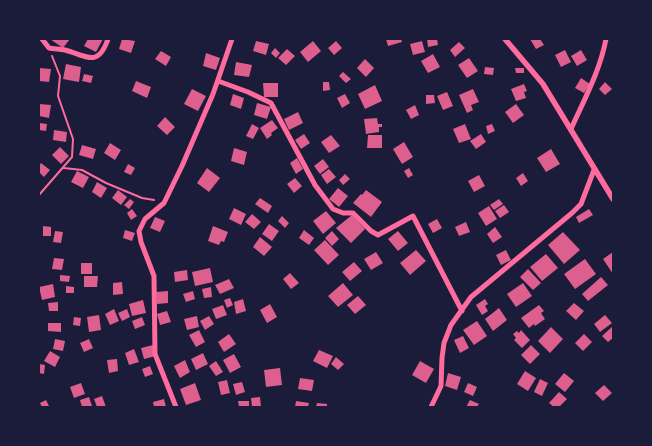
<!DOCTYPE html>
<html>
<head>
<meta charset="utf-8">
<style>
  body { margin:0 }
  #map { position:relative; width:652px; height:446px; overflow:hidden; background:#1b1b3a; font-family:Overpass,sans-serif }
  canvas { display:block }
  .frame { position:absolute; inset:0; border:40px solid #1b1b3a; pointer-events:none }
</style>
</head>
<body>
<div id="map">
<canvas width="652" height="446"></canvas>
<div class="frame"></div>
</div>
<script>
const c = document.querySelector('canvas').getContext('2d');
c.lineJoin = 'round';
function fill(path, color) {
  c.fillStyle = color;
  c.fill(path, 'evenodd');
}
function trace(path, color, width, dash) {
  c.strokeStyle = color;
  c.lineWidth = width;
  c.lineCap = dash ? 'butt' : 'round';
  c.setLineDash(dash || []);
  c.stroke(path);
}
fill(new Path2D(`
  M50 39H70L63 48Z
  M88 39H103L96 52 84 46Z
  M122 39 135 41 131 53 119 49Z
  M386 39H401L402 42 388 46Z
  M427 39H437L438 45 428 47Z
  M530 39H540L544 45 536 49Z
  M256 41 269 44 266 55 253 51Z
  M313 41 321 51 308 62 300 52Z
  M336 41 342 48 334 55 328 48Z
  M422 41 425 52 413 55 410 44Z
  M459 42 465 48 455 57 450 50Z
  M275 48 280 53 276 58 271 53Z
  M287 49 295 56 286 65 278 58Z
  M565 50 571 62 561 67 555 55Z
  M581 50 587 60 577 66 571 56Z
  M161 51 171 57 166 66 155 59Z
  M206 53 220 58 216 70 203 66Z
  M433 54 440 67 428 73 421 61Z
  M469 58 478 71 467 78 458 65Z
  M365 59 374 68 366 77 357 68Z
  M236 62 252 65 249 77 234 75Z
  M66 64 81 67 79 82 63 79Z
  M485 67 494 68 493 75 484 74Z
  M39 68 51 69 49 82 39 81Z
  M515 68H524V73H516Z
  M343 72 351 79 346 83 339 76Z
  M84 74 93 76 91 83 82 81Z
  M581 78 590 84 584 93 575 88Z
  M136 81 151 87 147 98 132 91Z
  M323 82H329L330 90 323 91Z
  M605 82 612 89 605 95 599 89Z
  M263 83H278V97H264Z
  M524 84 527 91 524 92 526 98 516 101 511 89Z
  M375 85 382 101 365 109 358 94Z
  M192 89 206 96 198 111 184 104Z
  M473 89 479 102 471 105 473 110 467 113 459 95Z
  M447 92 453 106 443 110 437 96Z
  M233 94 244 98 241 109 230 105Z
  M345 94 350 103 342 108 337 98Z
  M426 95H434L435 103 426 104Z
  M257 103 271 107 267 119 254 115Z
  M39 104 51 105 49 118 39 116Z
  M516 104 524 115 513 123 505 112Z
  M415 105 419 115 411 119 406 110Z
  M298 112 303 123 289 130 284 119Z
  M165 117 175 127 167 135 157 126Z
  M377 118 378 124H382V127H379V132L366 134 364 119Z
  M272 120 278 128 271 133 272 135 267 139 260 128Z
  M39 123 47 124 46 131 39 130Z
  M252 124 259 128 253 139 246 136Z
  M465 124 471 139 459 143 453 129Z
  M492 124 495 131 488 134 486 126Z
  M54 130 67 132 66 142 53 140Z
  M304 134 310 143 301 149 295 140Z
  M481 134 486 142 476 149 470 141Z
  M331 135 340 146 329 153 321 142Z
  M368 135H382V148H367Z
  M404 142 413 157 402 164 393 149Z
  M110 143 121 150 115 160 104 153Z
  M82 145 96 149 93 159 79 155Z
  M60 147 69 156 61 164 52 155Z
  M234 148 247 152 244 165 231 161Z
  M551 149 560 164 546 172 537 158Z
  M297 158 303 169 296 174 290 163Z
  M323 159 329 167 320 174 314 166Z
  M41 163 50 170 44 177 39 172V166Z
  M128 164 135 168 131 175 124 172Z
  M207 168 220 178 209 192 197 183Z
  M409 168 413 175 408 178 404 171Z
  M329 169 336 177 327 184 321 175Z
  M77 171 89 177 83 188 71 182Z
  M523 173 528 181 521 186 516 178Z
  M345 174 350 179 343 185 339 180Z
  M479 175 485 186 474 192 468 181Z
  M295 178 302 186 294 193 287 184Z
  M97 182 107 188 101 198 92 192Z
  M338 188 348 196 339 207 329 199Z
  M118 190 127 197 121 205 112 198Z
  M366 190 382 202 371 217 353 203 361 194 362 195Z
  M260 198 272 206 268 213 255 204Z
  M130 199 134 202 129 209 124 205Z
  M499 199 503 204 494 210 490 205Z
  M504 205 509 212 500 218 495 211Z
  M489 206 497 219 486 226 478 213Z
  M234 208 246 214 241 225 229 219Z
  M132 209 137 216 131 220 127 213Z
  M589 209 593 215 579 223 576 217Z
  M326 211 336 223 323 234 313 221Z
  M252 214 261 222 254 229 245 222Z
  M352 215 365 229 351 243 336 228Z
  M282 216 289 223 285 228 278 221Z
  M155 217 165 221 160 232 150 228Z
  M437 219 442 228 433 233 428 224Z
  M466 222 470 232 459 236 455 227Z
  M269 224 279 231 272 241 262 234Z
  M43 226 51 227V236H43Z
  M213 226 228 232 224 242 221 241 219 245 208 241Z
  M495 227 502 237 493 243 487 234Z
  M125 230 135 233 132 241 123 238Z
  M304 230 314 238 309 245 299 238Z
  M55 231 63 232 61 243 53 242Z
  M332 231 339 239 332 246 325 238Z
  M398 231 408 243 398 251 388 239Z
  M563 232 580 250 564 264 548 245Z
  M260 237 272 247 264 256 253 247Z
  M325 240 339 255 328 265 314 250Z
  M416 250 426 261 410 275 400 263Z
  M506 250 511 260 501 265 496 255Z
  M376 252 383 263 371 270 364 259Z
  M613 252V274L603 259Z
  M546 254 558 268 542 281 530 267Z
  M54 258 64 259 62 270 52 269Z
  M585 259 596 274 575 289 564 274Z
  M354 262 362 271 350 281 342 272Z
  M81 263H92V274H81Z
  M210 268 213 282 195 286 192 272Z
  M528 269 541 283 533 290 520 277Z
  M187 270 188 280 175 282 174 272Z
  M290 273 299 283 291 289 283 279Z
  M60 275 70 276 69 282 60 281Z
  M84 276H98L97 287H84Z
  M601 277 608 285 588 301 582 294Z
  M229 279 234 288 220 294 215 285Z
  M122 282 123 294 113 295V283Z
  M343 283 353 295 338 307 328 296Z
  M523 283 532 296 516 307 507 294Z
  M53 284 55 297 42 300 39 287Z
  M66 286 74 287V293H66Z
  M211 287 212 297 204 298 202 289Z
  M168 291V303L157 304 156 292Z
  M193 291 195 299 186 302 183 294Z
  M358 296 366 305 355 314 347 305Z
  M230 298 233 305 227 308 224 300Z
  M243 299 246 311 236 314 234 302Z
  M485 299 488 304 485 306 488 311 482 315 476 305Z
  M143 300 146 313 132 316 129 304Z
  M58 302V311H49L48 303Z
  M574 303 584 311 576 320 566 311Z
  M270 304 277 317 267 323 260 310Z
  M223 305 227 315 216 319 212 309Z
  M539 305 544 311 541 313 545 319 535 326 534 324 529 328 521 318Z
  M499 308 507 320 493 331 485 319Z
  M114 309 119 321 110 325 105 314Z
  M127 309 130 317 122 321 118 313Z
  M167 311 171 322 160 325 157 314Z
  M99 315 101 330 89 332 87 317Z
  M605 315 612 323 600 332 594 324Z
  M197 316 199 327 187 330 184 319Z
  M209 316 214 324 205 330 200 321Z
  M74 317 81 318 80 326 73 325Z
  M142 317 145 325 135 329 132 321Z
  M477 321 487 336 474 345 463 330Z
  M48 323H61V332L48 331Z
  M613 326V338L608 342 602 336Z
  M551 327 563 339 550 353 538 341Z
  M199 330 205 342 196 347 189 335Z
  M521 330 530 340 522 348 514 340 516 338 513 334 517 331 519 333Z
  M229 334 236 344 224 352 218 342Z
  M584 334 592 342 583 351 575 343Z
  M463 336 469 348 460 353 454 340Z
  M55 339 65 341 63 351 53 349Z
  M89 339 93 348 84 352 80 343Z
  M153 345 156 356 144 359 141 348Z
  M531 345 540 354 530 364 521 355Z
  M134 349 139 362 129 365 125 353Z
  M319 350 333 356 327 368 313 361Z
  M50 351 60 357 55 367 44 361Z
  M203 353 208 364 196 370 191 359Z
  M234 354 241 367 230 373 223 360Z
  M336 357 344 364 338 370 331 364Z
  M117 359 118 371 109 373 107 360Z
  M185 360 190 372 180 378 174 366Z
  M216 361 223 372 216 376 209 366Z
  M420 361 434 369 426 383 412 375Z
  M39 364 45 365 44 374 39 373Z
  M150 366 153 374 145 377 142 369Z
  M280 368 282 385 266 387 264 370Z
  M525 371 536 378 528 391 517 384Z
  M448 373 461 377 457 390 445 386Z
  M564 373 574 381 565 392 555 384Z
  M300 378 314 380 312 391 298 389Z
  M540 379 548 383 542 396 534 392Z
  M227 380 230 393 221 395 218 382Z
  M242 382 245 392 236 395 233 384Z
  M81 383 85 394 74 398 70 387Z
  M195 383 201 400 186 405 180 389Z
  M468 383 477 387 473 396 464 392Z
  M604 385 612 393 603 401 595 393Z
  M559 392 567 399 559 407H554L549 403Z
  M102 396 106 407H97L94 399Z
  M89 397 92 406 82 407 80 400Z
  M260 397 261 407H252L251 398Z
  M164 399 166 407H154L153 402Z
  M46 400 49 406 42 407 40 403Z
  M470 400 479 404 477 407H466Z
  M238 401H249V407H239Z
  M296 401 309 403 308 407H295Z
  M317 403 327 404V407H316Z`), '#dd5f8e');
trace(new Path2D(`
  M64 168 82 170 106 183 142 198 154 200
  M39 195 72 157 73 139 58 96 60 76 52 56`), '#ff6b9d', 2);
trace(new Path2D(`
  M42 39 49 48C54 49 60 49 65 50 87 56 98 68 108 39
  M218 81 248 92 271 103 315 185 333 209 343 213H353L371 231 378 235 413 216 462 311
  M571 129C584 100 600 71 606 39
  M176 407 155 354 154 276 141 242 139 231 145 219 164 203 182 166 213 94 232 39
  M431 407 441 386 442 358 444 343 451 325 471 297 572 213 581 204 594 170`), '#ff6b9d', 5);
trace(new Path2D(`
  M505 39 543 84 613 199`), '#ff6b9d', 5.5);
</script>
</body>
</html>
